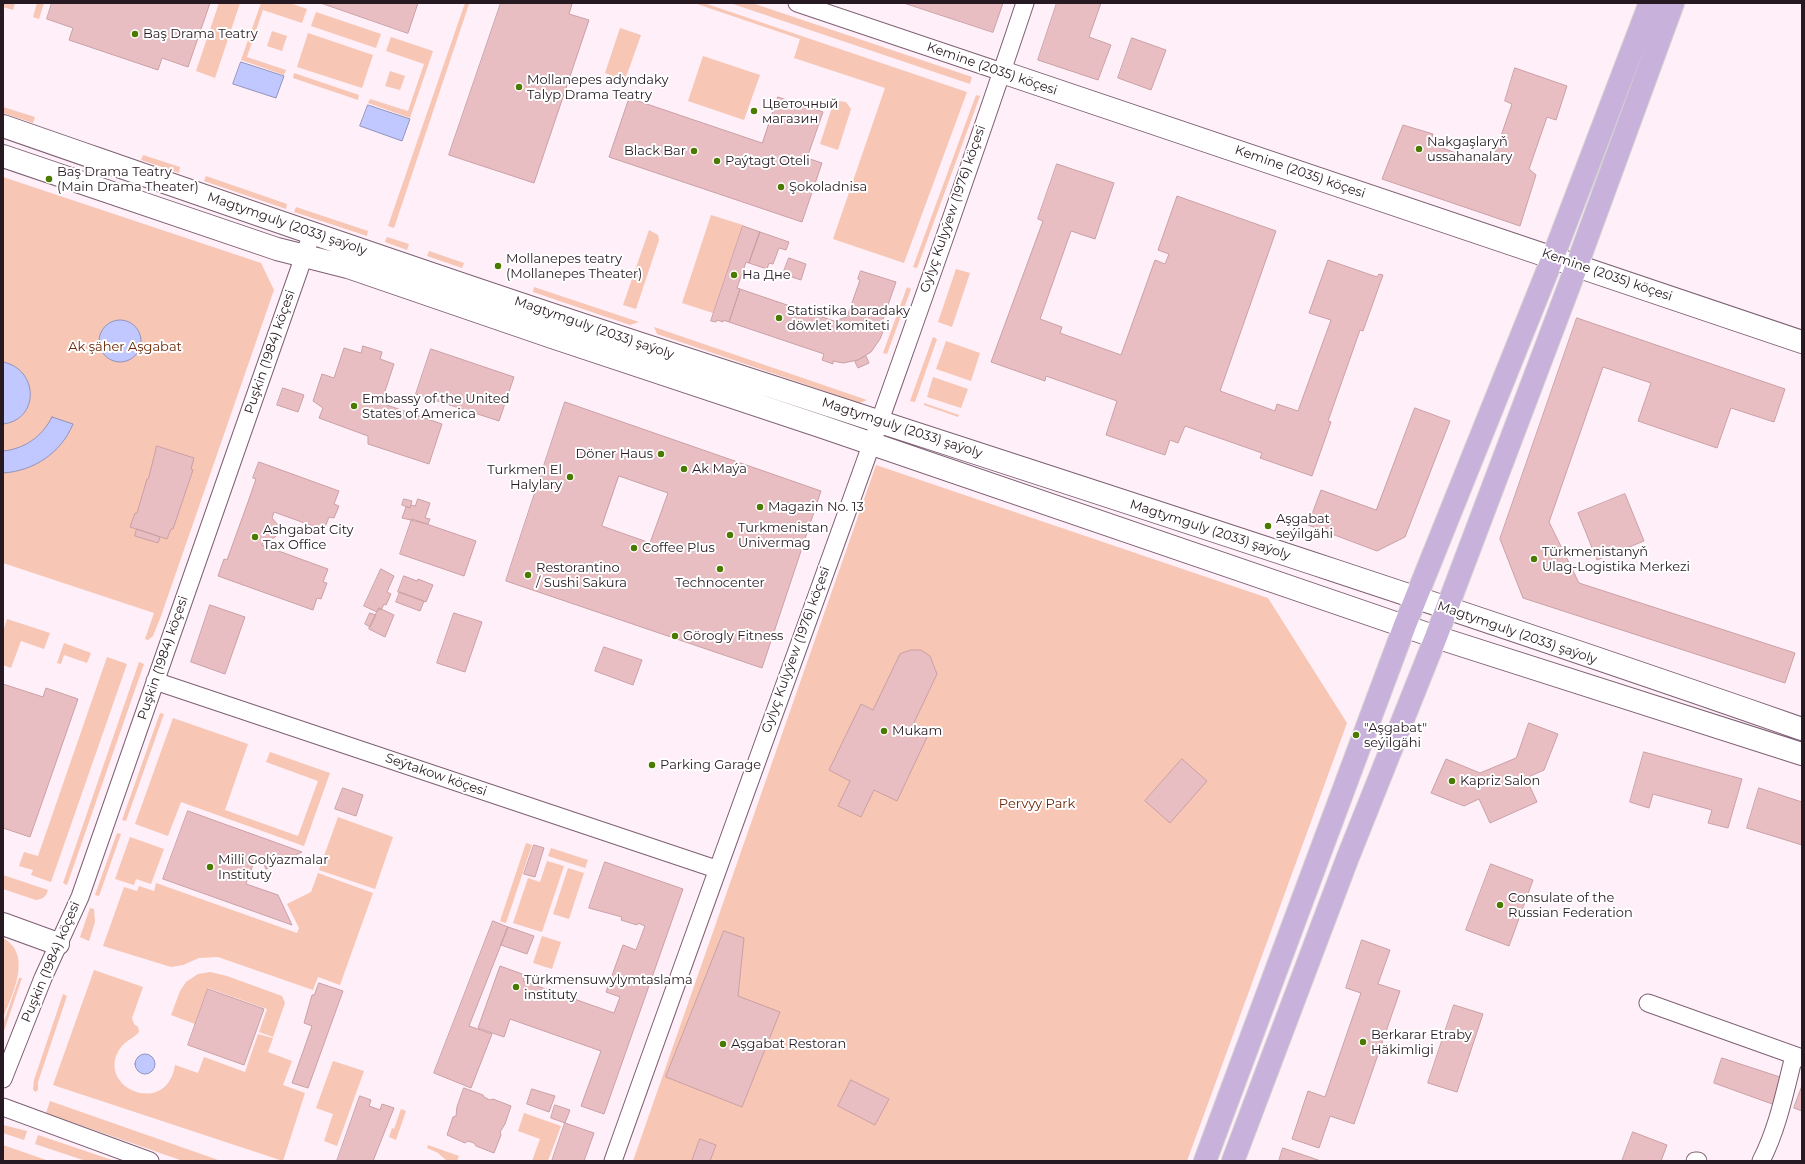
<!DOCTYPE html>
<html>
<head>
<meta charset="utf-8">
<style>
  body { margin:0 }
  #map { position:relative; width:1805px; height:1164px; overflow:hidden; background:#feeff8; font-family:Montserrat,sans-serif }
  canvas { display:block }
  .frame { position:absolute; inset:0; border:4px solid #261921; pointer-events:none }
</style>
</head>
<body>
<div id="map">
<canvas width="1805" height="1164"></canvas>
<div class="frame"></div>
</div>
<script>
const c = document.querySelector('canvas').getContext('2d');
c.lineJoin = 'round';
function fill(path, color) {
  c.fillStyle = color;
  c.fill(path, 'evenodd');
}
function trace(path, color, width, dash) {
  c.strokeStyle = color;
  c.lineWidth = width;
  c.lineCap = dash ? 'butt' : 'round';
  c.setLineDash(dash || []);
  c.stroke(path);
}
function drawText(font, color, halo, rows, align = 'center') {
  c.font = font + ' Montserrat,sans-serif';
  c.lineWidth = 4;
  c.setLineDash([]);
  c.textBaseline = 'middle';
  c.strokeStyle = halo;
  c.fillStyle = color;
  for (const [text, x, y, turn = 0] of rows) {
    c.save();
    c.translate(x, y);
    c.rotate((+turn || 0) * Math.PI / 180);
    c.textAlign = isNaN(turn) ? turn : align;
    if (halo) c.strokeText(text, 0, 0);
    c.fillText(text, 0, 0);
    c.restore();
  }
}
fill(new Path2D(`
  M3 3H15L13 10 3 7Z
  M37 3H44L39 19 33 17Z
  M219 3H240L215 78 196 71Z
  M261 3H290L307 9 302 23 263 10 247 57 286 70 284 75 241 60Z
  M465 3 469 4 394 228 388 226Z
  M694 3H704L967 92 904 263 833 239 885 88 794 58 800 39Z
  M730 3H752L972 77 970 84Z
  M316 12 381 34 376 48 311 26Z
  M620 28 641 35 625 80 605 73Z
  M272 31 287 36 282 51 267 46Z
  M308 33 373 55 362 88 297 67Z
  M391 37 433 51 410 118 368 103 370 99 408 111 424 64 386 51Z
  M703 56 760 75 744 120 688 101Z
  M390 71 405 76 400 90 385 86Z
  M294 73 359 95 358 100 293 78Z
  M976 95 980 96 917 268 913 267Z
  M838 101 846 102 851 109 838 150 820 144 832 107Z
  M3 107 35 117 33 123 3 113Z
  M143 155 180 167 179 173 141 160Z
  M206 176 287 204 286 209 204 181Z
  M3 177 261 263 274 290 161 616 153 636 148 640 145 639 154 613 3 563Z
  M296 207 368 231 367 236 294 212Z
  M711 215 743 225 713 313 682 303Z
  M649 230 658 235 659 240 636 309 623 305Z
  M387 237 409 244 407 250 385 242Z
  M429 251 464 263 462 268 427 256Z
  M956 269 970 273 952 327 938 322Z
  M534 287 639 322 630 325 533 292Z
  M907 287 911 289 887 354 883 353Z
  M654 327 867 400 860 403 657 334Z
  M933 337 937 339 915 402 910 401Z
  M946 341 980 353 971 381 936 369Z
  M933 377 968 389 961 408 927 397Z
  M924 403 959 415 958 417 924 405Z
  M876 465 1268 598 1347 723 1187 1161H633Z
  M7 619 50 633 44 649 21 641 11 668 3 665V631Z
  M64 643 91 653 87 663 64 655 61 664 57 663Z
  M107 657 127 664 51 882 31 875 33 870 19 866 24 852 38 856Z
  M139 662 144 664 67 885 63 883Z
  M160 713 164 714 126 821 122 820Z
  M173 718 248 744 225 810 298 836 318 781 266 762 270 752 330 773 304 846 181 802 168 836 135 824Z
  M338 817 393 837 375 889 319 870Z
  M117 833 121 834 99 896 95 895Z
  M130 837 164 849 151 884 136 879 134 885 115 879Z
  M526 843 532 845 506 923 500 921Z
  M551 848 588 860 585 868 548 856Z
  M547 861 564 866 542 932 513 923 528 878 540 882Z
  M568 868 584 873 569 919 553 914Z
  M318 873 373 893 340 985 318 977 313 990 218 957 199 958 183 965 171 967 103 946 124 887 137 891 139 886 154 891 156 883 297 933 299 928 287 904 311 892Z
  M3 875 48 890C46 897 43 899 36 900L3 889Z
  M90 908 94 909 95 922 89 941 80 937Z
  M542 936 561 942 552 969 533 963Z
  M3 938C34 955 11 996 3 1019Z
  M94 970 143 987 132 1018 134 1024 138 1027 139 1032C133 1039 124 1041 119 1050 96 1088 167 1118 175 1065L198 1073 204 1057 245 1072 258 1034 273 1038 268 1052 292 1061 283 1085 305 1093 283 1161 53 1085Z
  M210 972 227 976 282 996 285 1003 273 1037 259 1032 267 1009 208 988 195 1024 171 1015 180 991 186 982 198 974Z
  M19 978H22L3 1034V1024Z
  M63 994 67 996 38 1082V1090L35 1092 33 1089 34 1080Z
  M333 1061 364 1071 337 1146 324 1141 333 1114 316 1108Z
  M50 1101 221 1161H183L46 1113Z
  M401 1109 406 1111 396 1140 389 1137 392 1128 394 1129Z
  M524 1113 561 1126 548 1161H532L540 1139 518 1131Z
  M3 1125 27 1131 24 1140 3 1133Z
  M38 1135 115 1161H86L35 1144Z
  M3 1145 49 1161H3Z
  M428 1145 459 1156 457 1161H447L438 1153 427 1148Z`), '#f7c6b4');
const water = new Path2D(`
  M241 62 284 76 276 98 233 84Z
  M368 105 410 119 402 141 360 126Z
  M99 341a21 21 0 1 1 42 0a21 21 0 1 1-42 0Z
  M3 362C39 369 40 420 3 424Z
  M52 417 73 424C61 453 34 471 3 473V451C24 449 42 437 52 417Z
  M135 1064a10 10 0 1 1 20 0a10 10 0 1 1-20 0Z`);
fill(water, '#c1c7ff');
trace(water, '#9293bc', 1);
const building = new Path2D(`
  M52 3H210L188 67 162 58 158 70 69 40 73 28 47 19Z
  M321 3H418L408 33Z
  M501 3H568L572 4 569 14 589 20 534 183 449 155Z
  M904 3H1003L993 32Z
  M1057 3H1101L1089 37 1111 45 1098 80 1038 60Z
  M1132 38 1166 50 1151 90 1118 78Z
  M1515 68 1567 86 1556 120 1547 117 1529 169 1536 175 1520 226 1382 179 1403 125 1433 134 1430 143 1481 163V155L1494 156 1512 104 1505 101Z
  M778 97 823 112 807 158 822 163 802 222 609 157 629 98 762 143Z
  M1057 164 1114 183 1095 239 1071 231 1040 319 1062 327 1060 333 1121 355 1155 260 1165 264 1169 254 1158 250 1177 196 1276 231 1220 391 1275 411 1277 404 1298 411 1331 320 1309 313 1328 260 1377 277 1379 274 1383 275 1363 331 1360 330 1328 421 1331 422 1312 476 1260 458 1262 453 1185 426 1178 443 1170 440 1165 455 1106 435 1117 401 1046 376 1045 381 991 362 1043 221 1038 219Z
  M743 226 760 232 749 263 746 262 737 288 740 289 729 322 723 320V322L717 320 716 322 711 321Z
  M760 232 789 242 786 250 779 248 773 264 769 263 767 269 749 263Z
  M789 258 806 264 801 280 783 274Z
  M861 271 896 282 880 328 884 329 880 339 871 352 858 360 843 363 833 361V364L822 360 824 354 729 322 740 289 837 322V320L847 317 860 280 858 279Z
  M1577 318 1785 389 1774 422 1731 408 1717 448 1638 421 1651 383 1603 367 1549 522 1579 583 1795 653 1785 683 1523 598 1500 539Z
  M363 346 382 352 380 359 394 364 381 403 442 424 429 464 368 444V436L319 418 323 408 313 401 322 374 334 378 344 348 361 353Z
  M431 349 514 377 499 421 416 394Z
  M866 356 869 363 858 368 855 362Z
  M283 388 304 395 298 412 277 405Z
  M565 402 821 491 762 668 506 581ZM619 476 668 493 650 543 602 526Z
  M1415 408 1450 421 1405 537 1377 551 1308 525 1321 490 1376 510Z
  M157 446 194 458 191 469 193 470 173 529H171L167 539 130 527 135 513H137L147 479H148Z
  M259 462 339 491 334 504 339 506 334 518 329 517 324 530 274 512 272 518 278 525 277 535 274 538 264 539 262 545 328 569 323 582 327 583 321 599 317 598 313 610 218 576 224 559 227 560 248 502 256 479 253 478Z
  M1625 494 1644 541 1597 560 1578 513Z
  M404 499 412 501 410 508 402 505Z
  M418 499 430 503 425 518 430 519 428 524 402 518 406 507 410 508 411 505 415 506Z
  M412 519 476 541 464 576 400 554Z
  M137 529 160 537 158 543 135 536Z
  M381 569 394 576 387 592 391 594 386 605 384 604 381 610 379 608 377 612 364 606Z
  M404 576 417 581 418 579 433 585 426 602 398 592Z
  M400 592 424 601 420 611 396 602Z
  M210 605 245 617 225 674 191 662Z
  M379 608 394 615 385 637 369 629Z
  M370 613 376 615 370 627 365 624Z
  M454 613 482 622 465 672 437 663Z
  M604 647 642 660 633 685 595 671Z
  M911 650H921L930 656 937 674 912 727 928 735 897 801 874 790 861 817 838 806 850 781 829 770 861 704 873 710 900 654Z
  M3 684 43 697 46 688 78 699 30 837 3 828Z
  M1529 723 1558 734 1544 770 1526 778 1537 802 1490 823 1479 799 1464 806 1431 793 1446 759 1480 773 1516 758Z
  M1644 752 1742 779 1728 828 1708 823 1712 810 1653 794 1649 808 1630 802Z
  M1182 759 1207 781 1170 823 1145 801Z
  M343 788 363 795 356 816 335 809Z
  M1759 788 1802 802V845L1747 828Z
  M188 811 302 852 266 869 262 861 255 859 246 884 278 895 292 925 163 879Z
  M534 845 544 848 535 877 524 874Z
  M605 862 683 889 604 1114 581 1106 601 1051 510 1019 504 1037 478 1028 500 966 525 975 523 981 614 1013 620 997 606 992 623 945 636 950 645 926 638 923 637 925 621 920 622 917 589 908Z
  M1491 864 1533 880 1509 946 1466 930Z
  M493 921 508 927 469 1026 492 1034 471 1088 434 1073Z
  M508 927 534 936 527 954 501 945Z
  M724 931 744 938 738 996 780 1012 742 1107 666 1077Z
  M1362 940 1390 950 1378 984 1400 991 1354 1124 1330 1116 1319 1148 1292 1139 1308 1091 1325 1097 1361 993 1346 988Z
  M319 983 343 991 308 1088 292 1083 312 1026 304 1023 312 995H314Z
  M208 989 264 1009 244 1065 188 1045Z
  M1454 1005 1483 1014 1457 1092 1428 1083Z
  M1722 1058 1783 1078 1775 1105 1714 1083Z
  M851 1080 889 1099 875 1125 838 1106Z
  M1802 1086V1111L1794 1108Z
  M464 1088 483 1095 484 1097 490 1100 493 1099 511 1106 505 1124 500 1132 501 1135 494 1153 476 1146 474 1143 468 1141 465 1143 447 1135 453 1117 456 1116 457 1107Z
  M532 1089 555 1096 549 1112 527 1104Z
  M360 1096 371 1100 369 1106 380 1110 382 1104 394 1108 373 1161H337Z
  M555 1105 570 1110 565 1123 551 1118Z
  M565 1123 594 1133 584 1161H552Z
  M1633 1132 1667 1145 1661 1161H1622Z
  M700 1139 716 1145 710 1161H692Z
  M1283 1148 1321 1161H1279Z`);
fill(building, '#e9bec3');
trace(building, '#caa0a5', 1);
const street = new Path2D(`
  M797 3 1002 72
  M155 681 716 869
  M1648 1003 1802 1058
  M3 1079 43 978 80 897 312 233
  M3 1107 150 1161
  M613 1161C750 775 895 391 1025 3
  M1695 1161H1698
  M1761 1161C1778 1128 1785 1091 1794 1056`);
const secondary = new Path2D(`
  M1002 72 1802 342
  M3 126C216 200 429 275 644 345 1030 471 1418 595 1802 729
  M3 156 277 249 348 267 552 337 820 426 1436 637 1802 754
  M3 924 58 944`);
const primary = new Path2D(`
  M1205 1161 1405 625 1553 257 1650 3
  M1233 1161 1348 857 1436 637 1577 265 1673 3`);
trace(street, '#7e5f73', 19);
trace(secondary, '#7e5f73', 24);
trace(primary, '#d4d1d3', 24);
trace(street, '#fff', 17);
trace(secondary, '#fff', 22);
trace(primary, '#c8b1da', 22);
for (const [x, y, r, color] of [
  [135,34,4,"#4a7a00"],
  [519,87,4,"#4a7a00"],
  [754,111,4,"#4a7a00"],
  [1419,149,4,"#4a7a00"],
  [694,151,4,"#4a7a00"],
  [717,161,4,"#4a7a00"],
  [49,179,4,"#4a7a00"],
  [781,187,4,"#4a7a00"],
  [498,266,4,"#4a7a00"],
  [734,275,4,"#4a7a00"],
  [779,318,4,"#4a7a00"],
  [354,406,4,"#4a7a00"],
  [661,454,4,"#4a7a00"],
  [684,469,4,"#4a7a00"],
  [570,477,4,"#4a7a00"],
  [760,507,4,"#4a7a00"],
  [1268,526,4,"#4a7a00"],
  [730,535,4,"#4a7a00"],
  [255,537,4,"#4a7a00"],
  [634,548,4,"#4a7a00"],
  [1534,559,4,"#4a7a00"],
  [720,569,4,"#4a7a00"],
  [528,575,4,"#4a7a00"],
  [675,636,4,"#4a7a00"],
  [884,731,4,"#4a7a00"],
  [1356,735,4,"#4a7a00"],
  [652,765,4,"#4a7a00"],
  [1452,781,4,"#4a7a00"],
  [210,867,4,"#4a7a00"],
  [1500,905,4,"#4a7a00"],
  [516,987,4,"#4a7a00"],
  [1363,1042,4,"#4a7a00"],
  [723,1044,4,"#4a7a00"]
]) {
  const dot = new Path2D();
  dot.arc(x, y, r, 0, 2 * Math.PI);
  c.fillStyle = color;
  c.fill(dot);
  trace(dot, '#fff', 1.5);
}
drawText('13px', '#261921', '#fff', [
  ["Baş Drama Teatry",143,34],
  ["Mollanepes adyndaky",527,80],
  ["Talyp Drama Teatry",527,95],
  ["Цветочный",762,104],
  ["магазин",762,119],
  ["Nakgaşlaryň",1427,142],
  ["ussahanalary",1427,157],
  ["Black Bar",686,151,"right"],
  ["Paýtagt Oteli",725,161],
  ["Baş Drama Teatry",57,172],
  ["(Main Drama Theater)",57,187],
  ["Şokoladnisa",789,187],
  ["Mollanepes teatry",506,259],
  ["(Mollanepes Theater)",506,274],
  ["На Дне",742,275],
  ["Statistika baradaky",787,311],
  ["döwlet komiteti",787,326],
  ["Embassy of the United",362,399],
  ["States of America",362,414],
  ["Döner Haus",653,454,"right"],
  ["Ak Maýa",692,469],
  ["Turkmen El",562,470,"right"],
  ["Halylary",562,485,"right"],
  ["Magazin No. 13",768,507],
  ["Aşgabat",1276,519],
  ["seýilgähi",1276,534],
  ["Turkmenistan",738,528],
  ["Univermag",738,543],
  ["Ashgabat City",263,530],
  ["Tax Office",263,545],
  ["Coffee Plus",642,548],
  ["Türkmenistanyň",1542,552],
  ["Ulag-Logistika Merkezi",1542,567],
  ["Restorantino",536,568],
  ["/ Sushi Sakura",536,583],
  ["Technocenter",720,583,"center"],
  ["Görogly Fitness",683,636],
  ["\"Aşgabat\"",1364,728],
  ["seýilgähi",1364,743],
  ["Mukam",892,731],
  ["Parking Garage",660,765],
  ["Kapriz Salon",1460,781],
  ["Milli Golýazmalar",218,860],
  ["Instituty",218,875],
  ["Consulate of the",1508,898],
  ["Russian Federation",1508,913],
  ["Türkmensuwylymtaslama",524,980],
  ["instituty",524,995],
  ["Berkarar Etraby",1371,1035],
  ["Häkimligi",1371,1050],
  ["Aşgabat Restoran",731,1044]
], 'left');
drawText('13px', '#261921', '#fff', [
  ["Kemine (2035) köçesi",992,69,19],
  ["Kemine (2035) köçesi",1300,172,19],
  ["Gylyç Kulyýew (1976) köçesi",953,209,-71],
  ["Magtymguly (2033) şaýoly",287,224,19],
  ["Kemine (2035) köçesi",1607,275,19],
  ["Magtymguly (2033) şaýoly",594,328,19],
  ["Puşkin (1984) köçesi",270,352,-71],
  ["Magtymguly (2033) şaýoly",902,428,18],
  ["Magtymguly (2033) şaýoly",1210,530,18],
  ["Magtymguly (2033) şaýoly",1517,633,19],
  ["Gylyç Kulyýew (1976) köçesi",796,650,-70],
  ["Puşkin (1984) köçesi",163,658,-71],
  ["Seýtakow köçesi",436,775,19],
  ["Puşkin (1984) köçesi",51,962,-67]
]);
drawText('13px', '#6c2505', '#fff', [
  ["Ak şäher Aşgabat",125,347],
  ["Pervyy Park",1037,804]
]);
</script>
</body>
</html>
